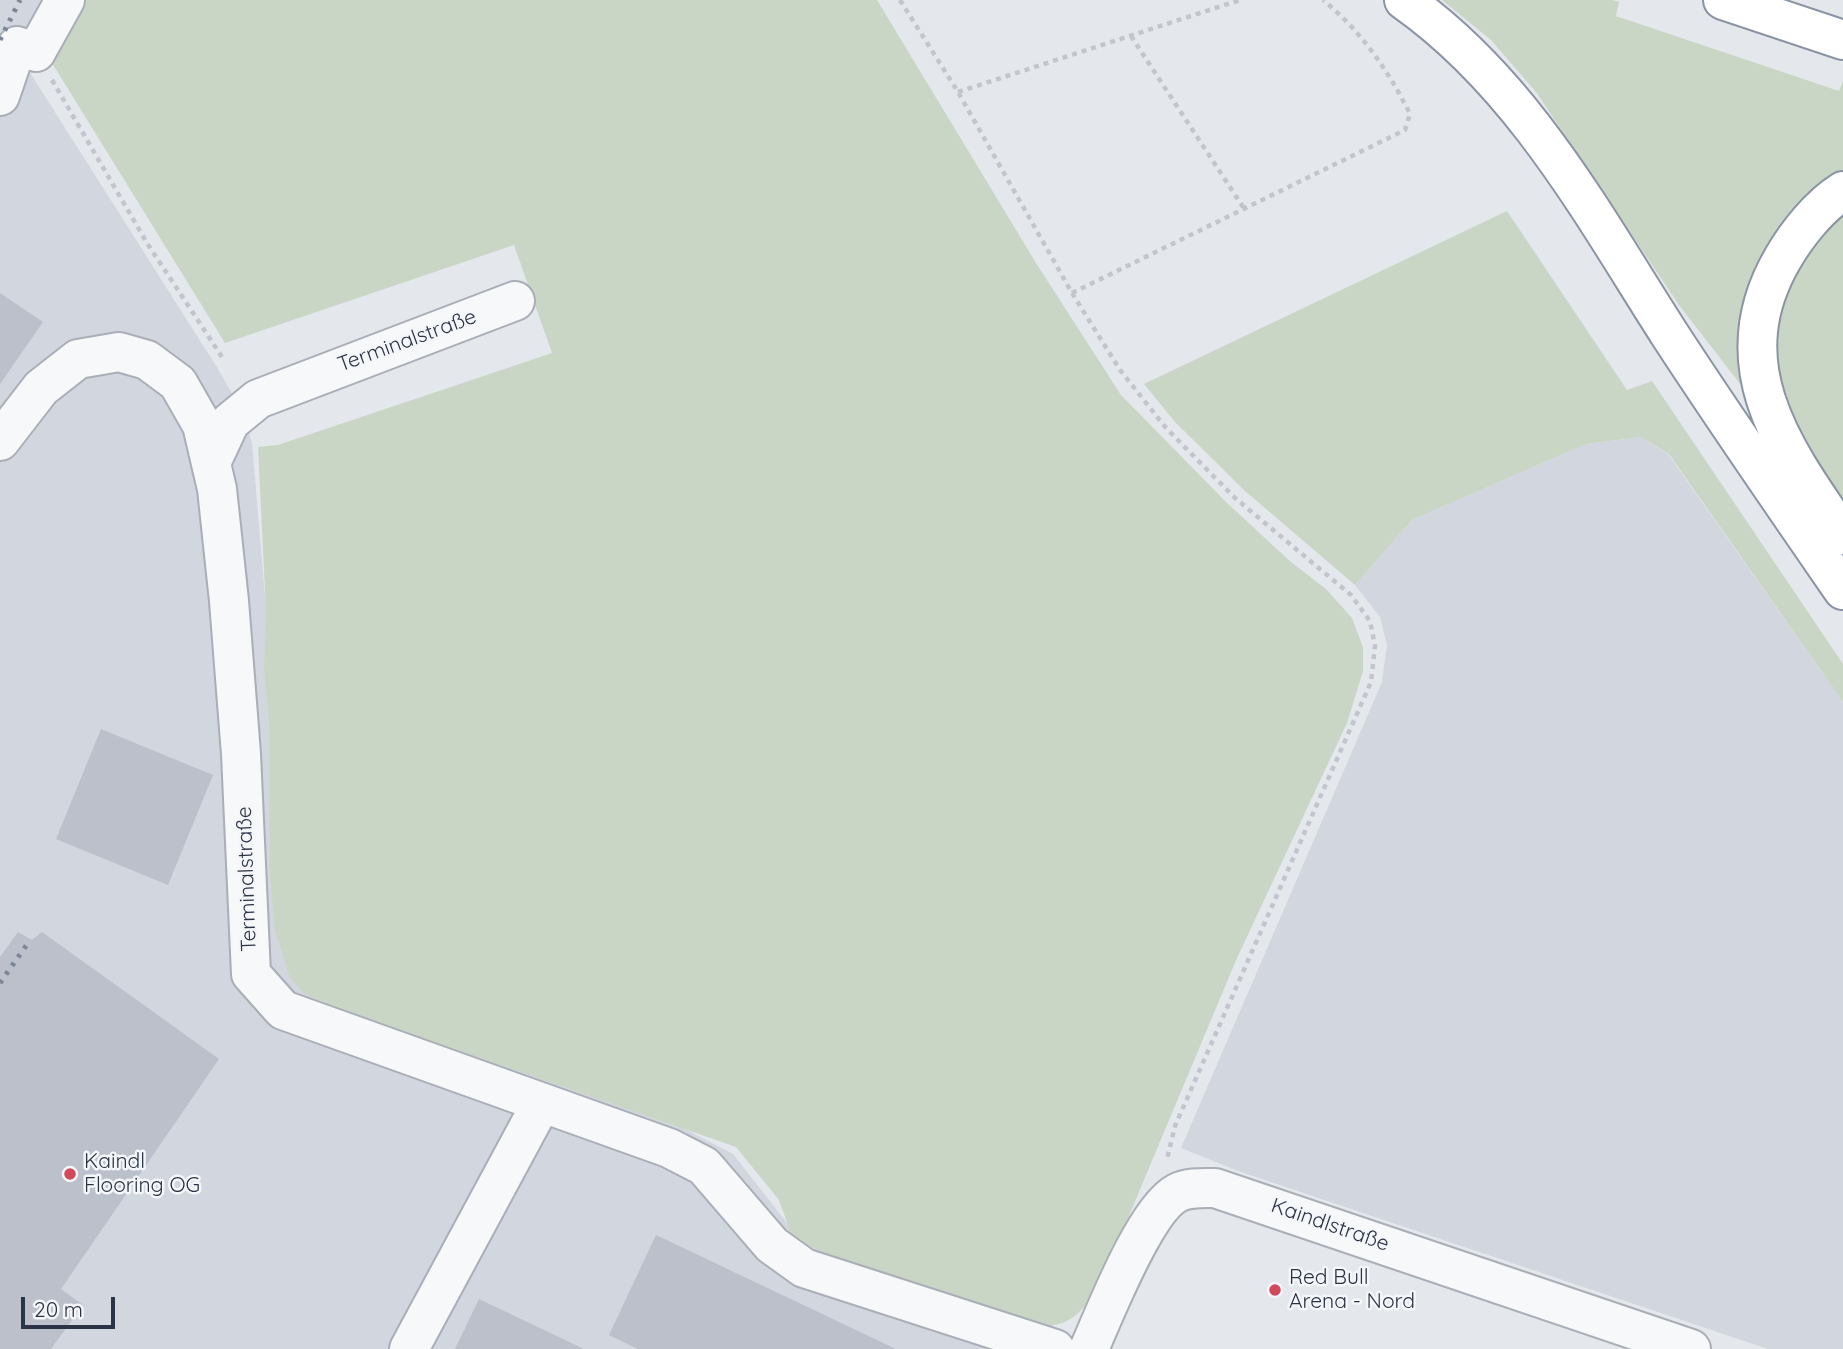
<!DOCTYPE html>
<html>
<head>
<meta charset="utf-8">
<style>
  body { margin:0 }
  #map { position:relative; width:1843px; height:1349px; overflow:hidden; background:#e4e7ec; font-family:Quicksand,sans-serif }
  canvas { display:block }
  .scale { position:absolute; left:21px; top:1297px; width:94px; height:32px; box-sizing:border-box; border:4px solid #2b3445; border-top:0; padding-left:9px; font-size:21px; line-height:24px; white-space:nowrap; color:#2b3445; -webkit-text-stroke:5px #f4f6f9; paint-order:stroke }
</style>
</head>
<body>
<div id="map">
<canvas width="1843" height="1349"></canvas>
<div class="scale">20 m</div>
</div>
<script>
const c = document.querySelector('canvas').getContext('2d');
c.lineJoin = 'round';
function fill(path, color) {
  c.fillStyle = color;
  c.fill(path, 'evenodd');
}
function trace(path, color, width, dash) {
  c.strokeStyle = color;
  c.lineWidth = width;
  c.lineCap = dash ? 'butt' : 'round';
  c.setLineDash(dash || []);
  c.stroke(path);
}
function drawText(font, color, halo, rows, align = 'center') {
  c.font = font + ' Quicksand,sans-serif';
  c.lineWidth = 5;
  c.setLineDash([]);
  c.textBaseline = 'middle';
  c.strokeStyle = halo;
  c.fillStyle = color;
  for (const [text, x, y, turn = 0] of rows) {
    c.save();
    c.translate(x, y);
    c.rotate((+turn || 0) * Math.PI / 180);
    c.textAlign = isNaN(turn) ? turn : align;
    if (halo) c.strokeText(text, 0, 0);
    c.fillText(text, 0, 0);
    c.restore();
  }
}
fill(new Path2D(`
  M0 0H55L20 57 218 369 242 411 252 443 297 975 629 1100 733 1154 795 1233 1055 1319 1045 1349H0Z
  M1641 437 1668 454 1843 702V1349H1768L1238 1171 1181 1148 1382 682 1387 645 1380 617 1355 585 1412 520 1586 444Z`), '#d2d6de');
fill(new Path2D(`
  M73 0H877L1036 263 1121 395 1227 503 1291 562 1326 589 1352 618 1363 647V671L1347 723 1237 958 1097 1292C1084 1307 1072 1325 1050 1325 1026 1325 1000 1314 977 1307 913 1288 850 1270 792 1236L779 1200 736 1147 346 1011 305 994 290 978 275 930 270 874 269 715 264 670 266 612 258 447 278 445 552 353 514 245 225 343 52 63 51 39Z
  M1442 0H1612L1619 2 1616 16 1839 91 1843 81V177L1745 325 1744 389 1679 305 1536 92 1491 40Z
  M1507 211 1627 390 1652 381 1843 664V702L1669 454 1641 437 1586 444 1412 520 1355 585 1245 491 1175 422 1144 384Z
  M1843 214V509L1779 394 1776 317 1795 272 1831 221Z`), '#c9d6c5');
fill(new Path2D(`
  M0 293 43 322 0 384Z
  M101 729 213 775 168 885 56 839Z
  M18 932 32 940 42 932 219 1059 61 1289 83 1305 51 1349H0V957Z
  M656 1235 896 1349H638L609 1335Z
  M479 1299 584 1349H455Z`), '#bbc0ca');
const minor = new Path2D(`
  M0 96 17 46 36 52 65 0
  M0 441 41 388 78 359 119 352 147 360 178 383 202 425 217 489 229 601 241 754 251 974 283 1010 669 1148 704 1166 772 1245 804 1268 1055 1349
  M211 463 230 422 258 399 515 301
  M409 1349 541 1104
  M1089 1349C1105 1313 1145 1210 1177 1193 1188 1187 1203 1188 1215 1188L1691 1349`);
const highway = new Path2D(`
  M1404 0C1523 84 1593 215 1670 335 1726 421 1785 506 1843 590
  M1723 0 1843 40
  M1843 191C1819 206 1797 234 1783 258 1721 364 1783 448 1843 535`);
trace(minor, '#a9aeb7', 42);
trace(highway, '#8b94a3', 42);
trace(new Path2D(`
  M900 0 958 92 1072 293 1120 370 1166 428 1235 498 1351 595 1370 621 1375 646 1371 682 1175 1126 1167 1159
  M1131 36 1243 207
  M52 80 147 243 222 357
  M958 92 1240 0
  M1072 293 1405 130 1410 114C1388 70 1361 31 1323 0`), '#c2c5cb', 4.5, [5, 5]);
trace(minor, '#f7f8fa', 38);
trace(highway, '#fff', 38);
trace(new Path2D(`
  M0 40 20 0
  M0 983 28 943`), '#7d8696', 5, [3.5, 7]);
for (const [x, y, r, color] of [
  [70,1174,7,"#d1495b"],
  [1275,1290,7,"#d1495b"]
]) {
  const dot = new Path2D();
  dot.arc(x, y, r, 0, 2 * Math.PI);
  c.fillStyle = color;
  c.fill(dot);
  trace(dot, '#f4f6f9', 2.5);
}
drawText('21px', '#2b3445', '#f4f6f9', [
  ["Terminalstraße",407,341,-20],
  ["Terminalstraße",247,879,-92],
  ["Kaindlstraße",1330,1225,19]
]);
drawText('21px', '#2b3445', '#f4f6f9', [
  ["Kaindl",84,1162],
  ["Flooring OG",84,1186],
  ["Red Bull",1289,1278],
  ["Arena - Nord",1289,1302]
], 'left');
</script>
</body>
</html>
